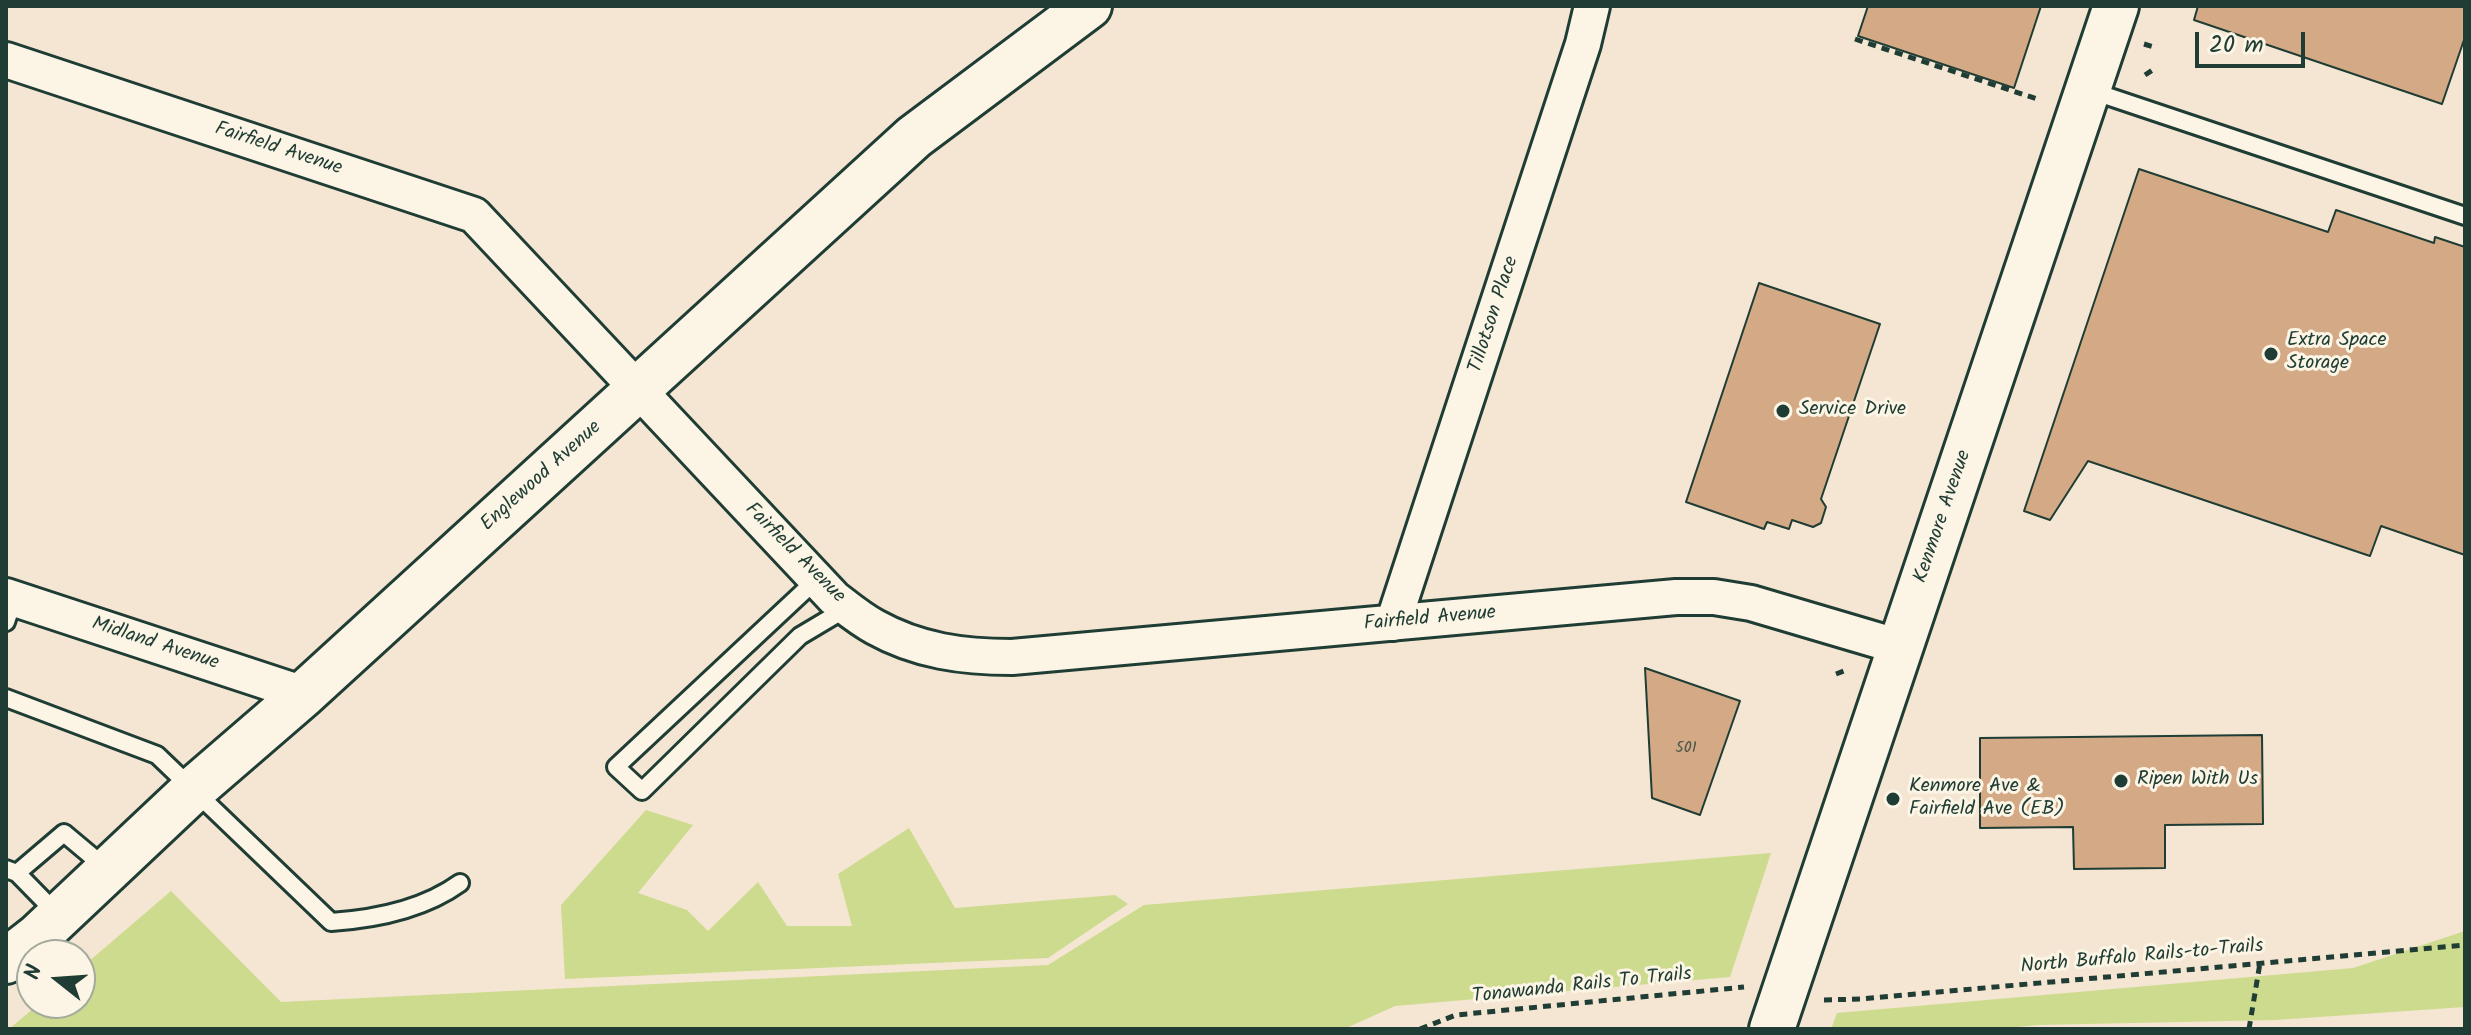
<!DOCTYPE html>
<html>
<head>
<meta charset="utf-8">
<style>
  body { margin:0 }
  #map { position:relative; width:2471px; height:1035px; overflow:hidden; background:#f4e6d2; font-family:Kalam,sans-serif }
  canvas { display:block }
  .frame { position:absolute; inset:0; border:8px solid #1f3d34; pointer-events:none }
  .north { position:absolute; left:16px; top:939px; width:80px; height:80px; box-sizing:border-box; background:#fcf5e5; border:2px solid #a4ab9e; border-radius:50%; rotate:287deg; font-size:22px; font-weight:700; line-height:32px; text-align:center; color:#1f3d34 }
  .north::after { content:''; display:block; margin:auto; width:28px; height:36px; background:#1f3d34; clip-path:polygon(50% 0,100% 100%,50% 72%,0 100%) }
  .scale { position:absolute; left:2195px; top:32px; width:110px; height:36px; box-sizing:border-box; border:4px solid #1f3d34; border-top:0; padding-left:10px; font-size:24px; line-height:28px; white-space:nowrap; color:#1f3d34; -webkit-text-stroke:6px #fcf5e5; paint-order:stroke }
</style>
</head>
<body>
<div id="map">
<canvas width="2471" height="1035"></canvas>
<div class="frame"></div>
<div class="north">N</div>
<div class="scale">20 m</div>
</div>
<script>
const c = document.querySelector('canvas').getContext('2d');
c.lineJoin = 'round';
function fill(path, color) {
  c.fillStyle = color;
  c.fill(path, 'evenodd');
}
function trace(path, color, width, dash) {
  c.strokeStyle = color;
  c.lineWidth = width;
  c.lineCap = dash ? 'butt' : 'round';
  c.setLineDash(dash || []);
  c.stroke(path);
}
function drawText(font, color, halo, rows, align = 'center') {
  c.font = font + ' Kalam,sans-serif';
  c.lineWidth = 6;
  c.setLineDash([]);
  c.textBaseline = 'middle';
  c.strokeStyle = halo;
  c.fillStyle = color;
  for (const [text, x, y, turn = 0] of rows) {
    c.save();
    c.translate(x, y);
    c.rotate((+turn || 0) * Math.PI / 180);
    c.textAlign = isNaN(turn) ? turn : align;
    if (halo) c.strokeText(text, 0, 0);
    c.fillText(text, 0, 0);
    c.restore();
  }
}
fill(new Path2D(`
  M646 810 693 825 638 893 687 910 708 931 758 882 787 926H852L838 874 909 828 955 908 1115 895 1128 904 1048 958 565 979 561 905Z
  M1771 853 1730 977 1395 1006 1344 1029H9L40 1003H80V969L171 891 281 1002 1048 965 1144 905Z
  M2465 931V1007L2276 1020 2038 1025 1997 1029H1831L1837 1013 2353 968Z`), '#cddb8e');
const building = new Path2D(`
  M1868 6H2041L2014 88 1858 36Z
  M2198 6H2465V37L2442 104 2194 20Z
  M2139 169 2328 232 2336 210 2434 243 2435 237 2465 247V555L2381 526 2370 556 2088 461 2050 520 2024 511Z
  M1759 283 1880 324 1821 499 1826 507 1821 523 1813 527 1792 520 1789 529 1767 522 1764 529 1686 502Z
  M1645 668 1740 701 1700 815 1652 798Z
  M2262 735 2263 824 2165 825V868L2074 869 2073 827 1980 828V738Z`);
fill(building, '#d4a985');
trace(building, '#1f3d34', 2);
const lane = new Path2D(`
  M2089 90 2465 216
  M816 580 616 767 642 791 800 636 847 608
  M6 622 14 598
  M6 698 157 755 331 922C375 919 424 909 460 883
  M6 869 17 873 58 915
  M17 873 64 833 107 869`);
const street = new Path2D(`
  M6 60 474 215 834 598C847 608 860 619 875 627 918 651 963 657 1012 657L1676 597H1714L1751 603 1900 647
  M6 596 304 694
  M1393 623 1583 44 1592 6`);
const secondary = new Path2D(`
  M6 961 38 936 194 789 304 694 914 137 1089 6
  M1772 1029 2116 6`);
trace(lane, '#1f3d34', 22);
trace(street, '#1f3d34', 40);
trace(secondary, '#1f3d34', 50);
trace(new Path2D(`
  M1855 39 2037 99
  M2144 44 2154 47
  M2145 75 2154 69
  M1836 674 1844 671
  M1824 1000 1861 999 2465 945
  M1420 1029 1456 1015 1744 987
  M2249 1029 2260 963`), '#1f3d34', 5, [8, 6]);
trace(lane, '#fcf5e5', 16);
trace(street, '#fcf5e5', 34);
trace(secondary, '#fcf5e5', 44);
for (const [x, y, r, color] of [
  [2271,354,8,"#1f3d34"],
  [1783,411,8,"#1f3d34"],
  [2121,781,8,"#1f3d34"],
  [1893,799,8,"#1f3d34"]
]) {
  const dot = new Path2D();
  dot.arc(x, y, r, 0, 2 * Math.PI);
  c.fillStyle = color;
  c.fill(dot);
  trace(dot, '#fcf5e5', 3);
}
drawText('16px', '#4c5848', null, [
  ["501",1686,749]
]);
drawText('20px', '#1f3d34', '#fcf5e5', [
  ["Fairfield Avenue",278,150,18],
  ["Tillotson Place",1495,315,-72],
  ["Englewood Avenue",542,477,-42],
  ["Kenmore Avenue",1944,517,-71],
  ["Fairfield Avenue",794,554,45],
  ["Fairfield Avenue",1430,620,-5],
  ["Midland Avenue",155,645,18],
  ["North Buffalo Rails-to-Trails",2142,958,-5],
  ["Tonawanda Rails To Trails",1582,987,-6]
]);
drawText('20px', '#1f3d34', '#fcf5e5', [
  ["Extra Space",2287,342],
  ["Storage",2287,365],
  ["Service Drive",1799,411],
  ["Ripen With Us",2137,781],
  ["Kenmore Ave &",1909,788],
  ["Fairfield Ave (EB)",1909,811]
], 'left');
</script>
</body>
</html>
